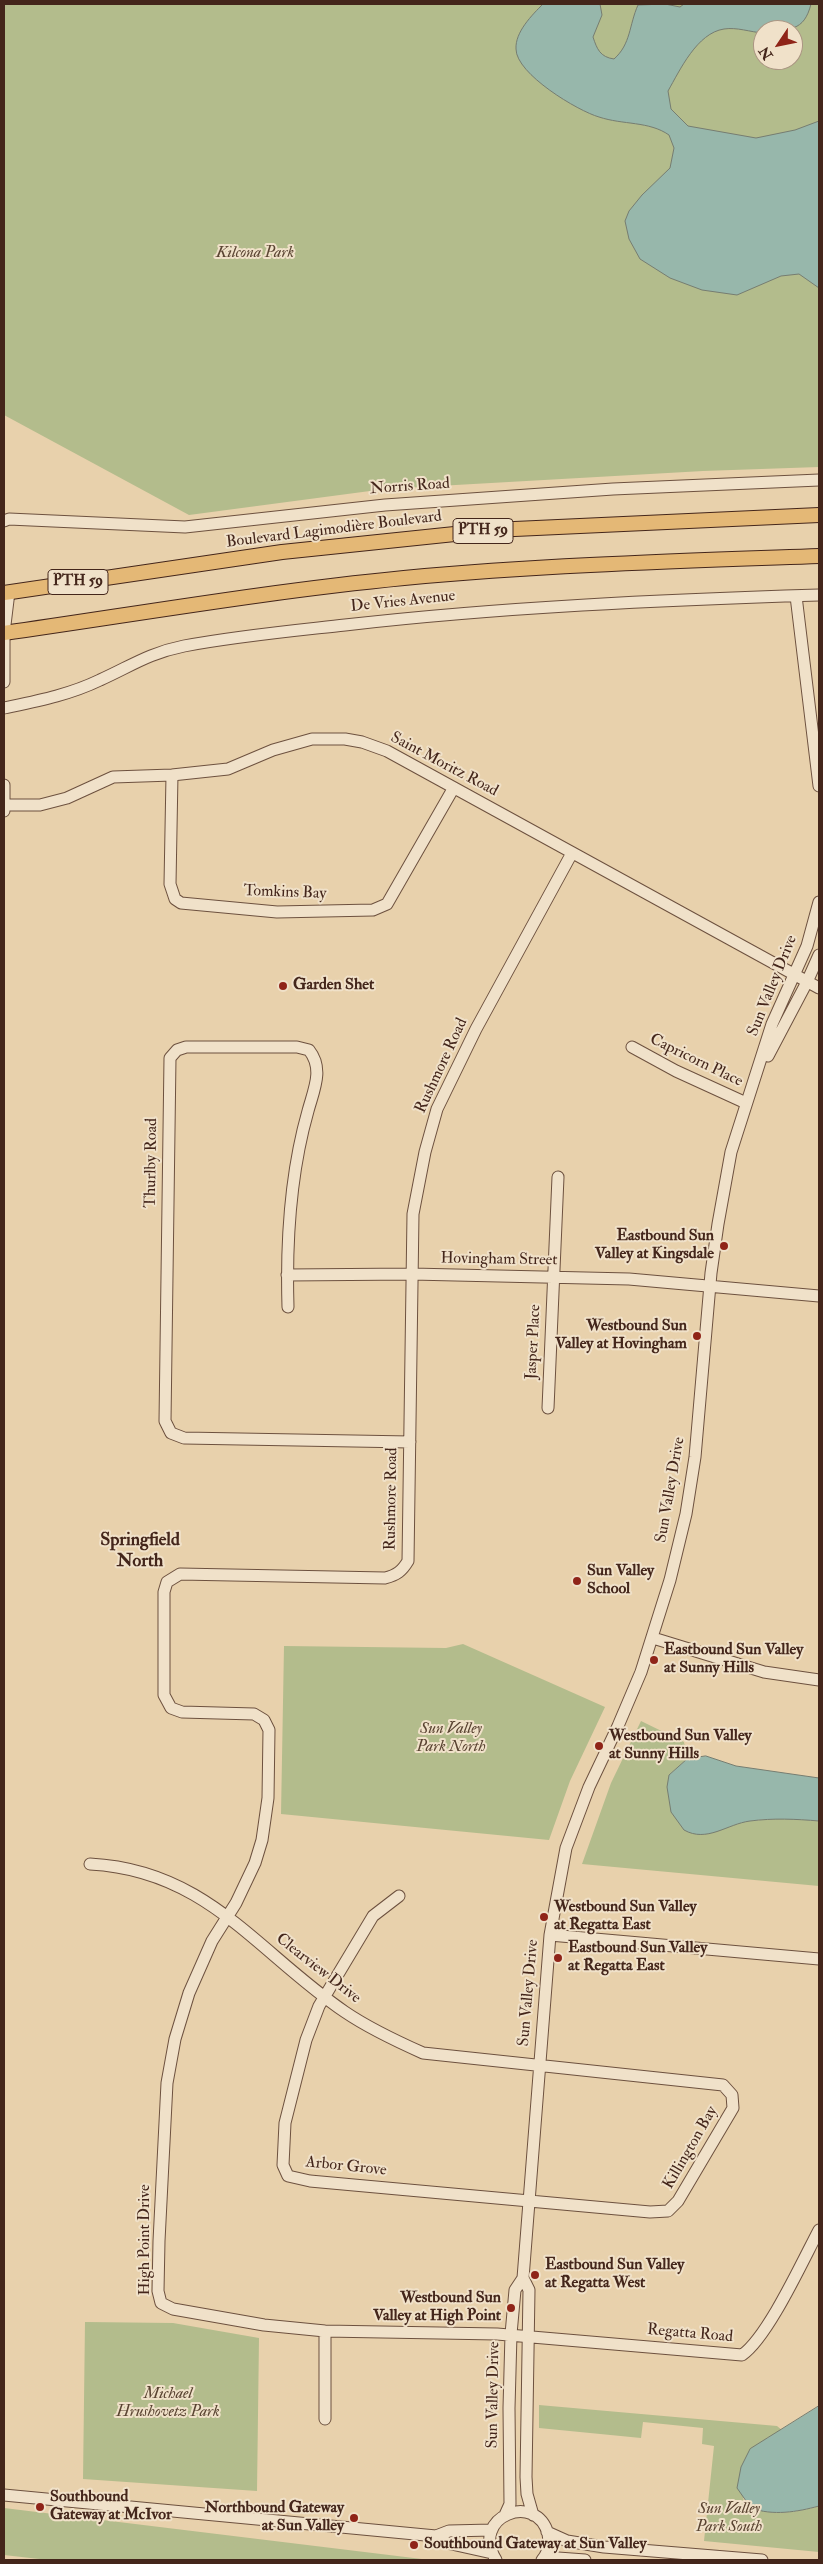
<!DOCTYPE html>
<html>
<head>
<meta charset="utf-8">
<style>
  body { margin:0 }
  #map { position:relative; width:823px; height:2564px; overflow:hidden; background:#e8d1ac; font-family:"IM FELL Double Pica",serif }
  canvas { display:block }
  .frame { position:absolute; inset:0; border:5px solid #44261b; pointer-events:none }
  .north { position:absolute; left:753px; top:20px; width:50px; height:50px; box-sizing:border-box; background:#f0e1c9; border:1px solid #ab9683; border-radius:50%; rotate:236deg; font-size:14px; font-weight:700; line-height:20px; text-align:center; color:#44261b }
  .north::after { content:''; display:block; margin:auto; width:18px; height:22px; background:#8f2418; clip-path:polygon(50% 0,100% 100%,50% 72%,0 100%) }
</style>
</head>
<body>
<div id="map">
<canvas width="823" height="2564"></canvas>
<div class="frame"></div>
<div class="north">N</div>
</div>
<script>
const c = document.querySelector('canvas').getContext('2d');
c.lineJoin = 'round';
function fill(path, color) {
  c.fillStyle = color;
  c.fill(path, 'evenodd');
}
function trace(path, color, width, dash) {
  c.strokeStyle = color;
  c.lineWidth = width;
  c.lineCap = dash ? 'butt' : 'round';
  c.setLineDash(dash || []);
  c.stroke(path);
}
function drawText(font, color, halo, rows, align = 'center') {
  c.font = font + ' "IM FELL Double Pica",serif';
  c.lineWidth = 4;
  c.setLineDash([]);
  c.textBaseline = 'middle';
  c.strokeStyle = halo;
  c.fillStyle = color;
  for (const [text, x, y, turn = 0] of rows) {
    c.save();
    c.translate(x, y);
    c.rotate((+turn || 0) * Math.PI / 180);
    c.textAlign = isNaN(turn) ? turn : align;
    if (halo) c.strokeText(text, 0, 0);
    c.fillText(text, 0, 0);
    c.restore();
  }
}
fill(new Path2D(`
  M4 4H819V467L703 471 385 489 189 515 4 415ZM763 30H793V60H763Z
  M463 1644 605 1707 570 1781 549 1840 281 1814 284 1646 446 1648Z
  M641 1721 684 1742 687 1759 669 1775 702 1835 746 1821 789 1818 819 1821V1886L582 1864 611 1783Z
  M85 2322 173 2323 259 2338 257 2491 83 2479Z
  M539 2405 777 2426 783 2431 767 2438 743 2499C762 2519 795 2513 819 2506V2552L704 2541 714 2446 702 2444 703 2428 643 2422 641 2438 539 2428Z
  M4 2508 430 2560H48L4 2555Z`), '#b3bc8c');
const water = new Path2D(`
  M543 4H600L602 15 593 37C597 49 600 57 614 59 631 44 629 25 638 5L665 4 680 7 684 4H811C804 32 789 30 763 30V33C750 32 737 27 724 29 697 33 680 70 668 91L671 109 688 126 756 138 795 130 819 121V288L799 274 781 276 737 295 702 290 670 278 640 259 629 239 625 221 629 211 642 195 670 168 674 148 669 135C649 121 623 125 599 117 578 111 516 74 516 49 515 32 532 15 543 4Z
  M706 1756 736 1766 819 1778V1821C796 1819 773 1818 750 1821 727 1824 707 1843 684 1830L671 1812 667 1787 669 1775 687 1759Z
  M819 2406V2506C797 2512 773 2516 751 2508L737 2488 741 2467 750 2449Z`);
fill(water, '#97b7ab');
trace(water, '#767d71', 1);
const minor = new Path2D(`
  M4 521 9 519 185 527 385 505 613 489 819 480
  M796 596 819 786
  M4 682V633L9 592
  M4 708C37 701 69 695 100 680 131 666 149 653 184 646 237 636 291 631 345 625 503 607 661 600 819 595
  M172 775 170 884 175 899 181 903 277 912 373 910 387 904 453 789
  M4 785V811
  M4 805H40L67 798 113 777 172 775 228 769 273 750 312 739H345L362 742 387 751 819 988
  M572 853 476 1029 437 1109 425 1152 413 1214 408 1561C402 1571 397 1575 385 1578L180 1574 167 1582 164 1592V1695L171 1708 182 1712 254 1714 264 1720 269 1730 268 1798 262 1840 255 1863 236 1903 212 1941 189 1993 175 2039 167 2083 159 2241 158 2291 161 2303 173 2309 264 2325 325 2331 497 2334 742 2355C768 2337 803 2260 819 2230
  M632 1047 676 1071 746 1103
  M768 1056 807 982 819 955
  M287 1275 412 1274 629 1279 819 1296
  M288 1307C286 1241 290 1174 308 1111 314 1089 324 1069 309 1050L297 1047H186L177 1050 170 1058 165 1421 171 1433 184 1438 410 1442
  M548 1408 558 1177
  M653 1638 764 1672 819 1680
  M90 1864C207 1870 257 1952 345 2012 370 2029 396 2041 423 2053L723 2085 732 2095 733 2108 678 2201 668 2211 650 2212 310 2181 288 2176 283 2165 285 2123 306 2040 319 2006 373 1916 399 1896
  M550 1935 819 1959
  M523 2278 529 2290 526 2477 527 2494 533 2515
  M325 2419V2331
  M4 2495 436 2536 447 2543 492 2553
  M505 2515 510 2504 509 2408 511 2334 515 2290 523 2278 550 1935 566 1848 589 1787 618 1726 641 1672 670 1580 686 1514 695 1457 711 1273 718 1224 731 1152 772 1024 807 946 819 902
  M547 2532 567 2541 604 2547 762 2560
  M436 2536 449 2531 492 2530
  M496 2560C469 2516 537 2491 548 2534 550 2544 548 2553 542 2560
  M547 2560 558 2558 585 2560`);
const major = new Path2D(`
  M4 593 282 552 493 530 819 515
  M4 633C137 614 270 591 404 578 542 565 681 561 819 556`);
trace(minor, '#6d513f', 13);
trace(major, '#44261b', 16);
trace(minor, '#f0e1c9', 11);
trace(major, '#e4b876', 14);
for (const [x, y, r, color] of [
  [283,986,5,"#8f2418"],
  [724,1246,5,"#8f2418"],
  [697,1336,5,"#8f2418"],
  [577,1581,5,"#8f2418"],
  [654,1660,5,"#8f2418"],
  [599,1746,5,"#8f2418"],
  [544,1917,5,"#8f2418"],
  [558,1958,5,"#8f2418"],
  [535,2275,5,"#8f2418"],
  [511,2308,5,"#8f2418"],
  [40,2507,5,"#8f2418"],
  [354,2518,5,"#8f2418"],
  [414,2545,5,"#8f2418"]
]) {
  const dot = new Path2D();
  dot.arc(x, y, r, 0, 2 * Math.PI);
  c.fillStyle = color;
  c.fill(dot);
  trace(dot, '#f0e1c9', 2);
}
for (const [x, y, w] of [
  [483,531,60],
  [78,582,60]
]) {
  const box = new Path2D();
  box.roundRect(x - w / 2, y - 12.5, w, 25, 4);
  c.fillStyle = '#f0e1c9';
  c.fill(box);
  trace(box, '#44261b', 1);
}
drawText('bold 15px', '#44261b', null, [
  ["PTH 59",483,531],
  ["PTH 59",78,582]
]);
drawText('italic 16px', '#5a4432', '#f0e1c9', [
  ["Kilcona Park",255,254],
  ["Sun Valley",451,1730],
  ["Park North",451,1748],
  ["Michael",168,2395],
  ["Hrushovetz Park",168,2413],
  ["Sun Valley",729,2510],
  ["Park South",729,2528]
]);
drawText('16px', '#44261b', '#f0e1c9', [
  ["Norris Road",410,487,-4],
  ["Boulevard Lagimodière Boulevard",334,530,-7],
  ["De Vries Avenue",403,602,-6],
  ["Saint Moritz Road",444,765,28],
  ["Tomkins Bay",285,893,2],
  ["Sun Valley Drive",773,986,-68],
  ["Capricorn Place",696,1061,26],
  ["Rushmore Road",442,1066,-65],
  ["Thurlby Road",152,1163,-89],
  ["Hovingham Street",499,1260,1],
  ["Jasper Place",534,1342,-87],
  ["Sun Valley Drive",671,1490,-80],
  ["Rushmore Road",392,1499,-89],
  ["Clearview Drive",318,1969,38],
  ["Sun Valley Drive",529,1993,-85],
  ["Killington Bay",691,2148,-60],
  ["Arbor Grove",346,2167,6],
  ["High Point Drive",146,2240,-90],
  ["Regatta Road",690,2334,5],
  ["Sun Valley Drive",494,2395,-89]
]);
drawText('bold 16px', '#44261b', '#f0e1c9', [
  ["Garden Shet",293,986],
  ["Eastbound Sun",714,1237,"right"],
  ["Valley at Kingsdale",714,1255,"right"],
  ["Westbound Sun",687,1327,"right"],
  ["Valley at Hovingham",687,1345,"right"],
  ["Sun Valley",587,1572],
  ["School",587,1590],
  ["Eastbound Sun Valley",664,1651],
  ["at Sunny Hills",664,1669],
  ["Westbound Sun Valley",609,1737],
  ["at Sunny Hills",609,1755],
  ["Westbound Sun Valley",554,1908],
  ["at Regatta East",554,1926],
  ["Eastbound Sun Valley",568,1949],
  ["at Regatta East",568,1967],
  ["Eastbound Sun Valley",545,2266],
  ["at Regatta West",545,2284],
  ["Westbound Sun",501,2299,"right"],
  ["Valley at High Point",501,2317,"right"],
  ["Southbound",50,2498],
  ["Gateway at McIvor",50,2516],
  ["Northbound Gateway",344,2509,"right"],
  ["at Sun Valley",344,2527,"right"],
  ["Southbound Gateway at Sun Valley",424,2545]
], 'left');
drawText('bold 18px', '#44261b', '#f0e1c9', [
  ["Springfield",140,1541],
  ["North",140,1562]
]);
</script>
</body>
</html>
